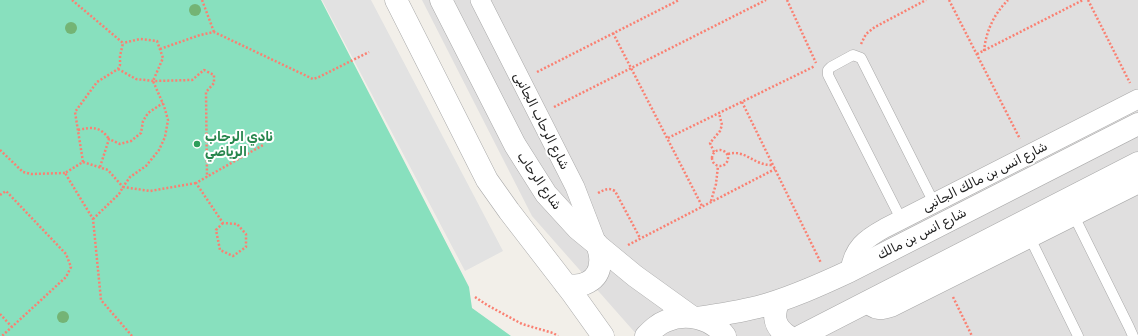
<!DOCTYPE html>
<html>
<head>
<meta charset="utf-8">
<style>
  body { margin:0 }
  canvas { display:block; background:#f2efe9 }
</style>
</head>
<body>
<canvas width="1138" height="336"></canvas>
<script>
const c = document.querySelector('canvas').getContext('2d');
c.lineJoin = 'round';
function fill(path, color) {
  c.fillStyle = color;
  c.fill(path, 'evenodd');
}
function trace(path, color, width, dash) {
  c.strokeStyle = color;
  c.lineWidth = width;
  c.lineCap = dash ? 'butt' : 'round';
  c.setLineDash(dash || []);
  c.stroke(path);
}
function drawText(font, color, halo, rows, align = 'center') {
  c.font = font + ' Rubik,"Noto Naskh Arabic",sans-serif';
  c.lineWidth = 4;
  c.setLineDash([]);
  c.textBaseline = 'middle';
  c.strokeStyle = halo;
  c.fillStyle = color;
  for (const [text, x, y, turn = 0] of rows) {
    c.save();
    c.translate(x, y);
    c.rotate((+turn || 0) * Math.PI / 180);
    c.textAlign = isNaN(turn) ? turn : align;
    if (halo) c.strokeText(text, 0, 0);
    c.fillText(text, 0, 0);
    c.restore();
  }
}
fill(new Path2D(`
  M422 0H1138V336H638L532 216Z`), '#e0dfdf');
fill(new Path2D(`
  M0 0H321L469 287 472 308 511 336H0Z`), '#88e0be');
fill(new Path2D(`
  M322 0H371L503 251 465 271Z`), '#e2e2e2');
const service = new Path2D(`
  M1074 216 1129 327 1133 336
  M901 219 828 75V70L831 67 853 55 861 58 934 203
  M1030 238 1078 336`);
const minor = new Path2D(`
  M480 0 575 187 597 244
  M850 271C853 248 865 239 885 228L1138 99
  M866 302C874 311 881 311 892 307L1138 184`);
const tertiary = new Path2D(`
  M396 0 487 180 509 211 573 294 603 336
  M441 0 515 145 546 194 578 229 635 276 692 317
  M565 284C581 289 599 281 600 263 601 257 599 250 597 244
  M779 301C772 315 774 327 788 336
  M697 318C718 315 738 312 758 307 789 299 820 285 850 271L1138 124
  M646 336C652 330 658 324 666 321 686 312 712 318 725 336
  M801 336 1138 163`);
trace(service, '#a9a9a9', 11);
trace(minor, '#a9a9a9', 20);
trace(tertiary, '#a9a9a9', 23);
trace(new Path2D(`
  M72 0 123 43 120 56V65L118 69 97 82 75 112 83 162 65 173 93 219 101 300 132 336
  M202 0 214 32
  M787 0 816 63
  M949 0 1020 139
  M1088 0 1130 83
  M613 33 702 206
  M861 44 866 34 875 27 926 0
  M160 49 200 35 214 32 313 79 319 77 369 52
  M984 51C986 31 994 14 1008 0
  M977 54 1083 0
  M118 69 136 79 153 81 192 80 204 70 214 75V83L206 92 207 177
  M537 72 679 0
  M742 102 821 263
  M554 107 766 0
  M78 130C92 127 100 126 109 139
  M668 138 815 66
  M712 158a8 8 0 1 1 16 0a8 8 0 1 1-16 0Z
  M0 150 23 172 31 174 65 173
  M714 152 710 143 720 131 722 125 719 113
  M728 154C746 149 754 166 773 165
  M83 162 108 170 123 187 130 177 146 166 159 150 165 137 168 120 164 106 153 81 163 58 157 41 140 39 123 43
  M100 167 109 139 120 144 131 141 141 133 143 121 148 113 163 103
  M598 193C604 190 608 187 615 191L640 238
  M0 195 6 191 7 192 66 254 71 267 66 277 2 336
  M711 201 716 184 718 166
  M93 219 119 194 123 187 150 191 196 183
  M223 223 216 230 220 250 233 256 246 247V234L237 224 223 223 196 183 263 145
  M628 245 775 169
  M475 297 487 305 522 324 553 333 558 336
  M953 297 972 336
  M0 314 12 327`), '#fa8072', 2.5, [2, 2]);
trace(service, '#fff', 10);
trace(minor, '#fff', 19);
trace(tertiary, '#fff', 22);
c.fillStyle = '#74b475';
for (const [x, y] of [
  [195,10],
  [71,28],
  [63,317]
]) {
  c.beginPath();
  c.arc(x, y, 6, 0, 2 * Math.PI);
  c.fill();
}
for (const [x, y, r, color] of [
  [197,144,4,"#2e9e5b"]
]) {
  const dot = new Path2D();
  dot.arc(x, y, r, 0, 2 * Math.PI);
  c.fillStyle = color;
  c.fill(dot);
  trace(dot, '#fff', 1.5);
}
drawText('13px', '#222', '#fff', [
  ["شارع الرحاب الجانبى",541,121,63],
  ["شارع انس بن مالك الجانبى",985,177,-27],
  ["شارع الرحاب",539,181,55],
  ["شارع انس بن مالك",922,234,-27]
]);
drawText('bold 13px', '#27864d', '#fff', [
  ["نادي الرحاب",205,137],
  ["الرياضي",205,152]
], 'left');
</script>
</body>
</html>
